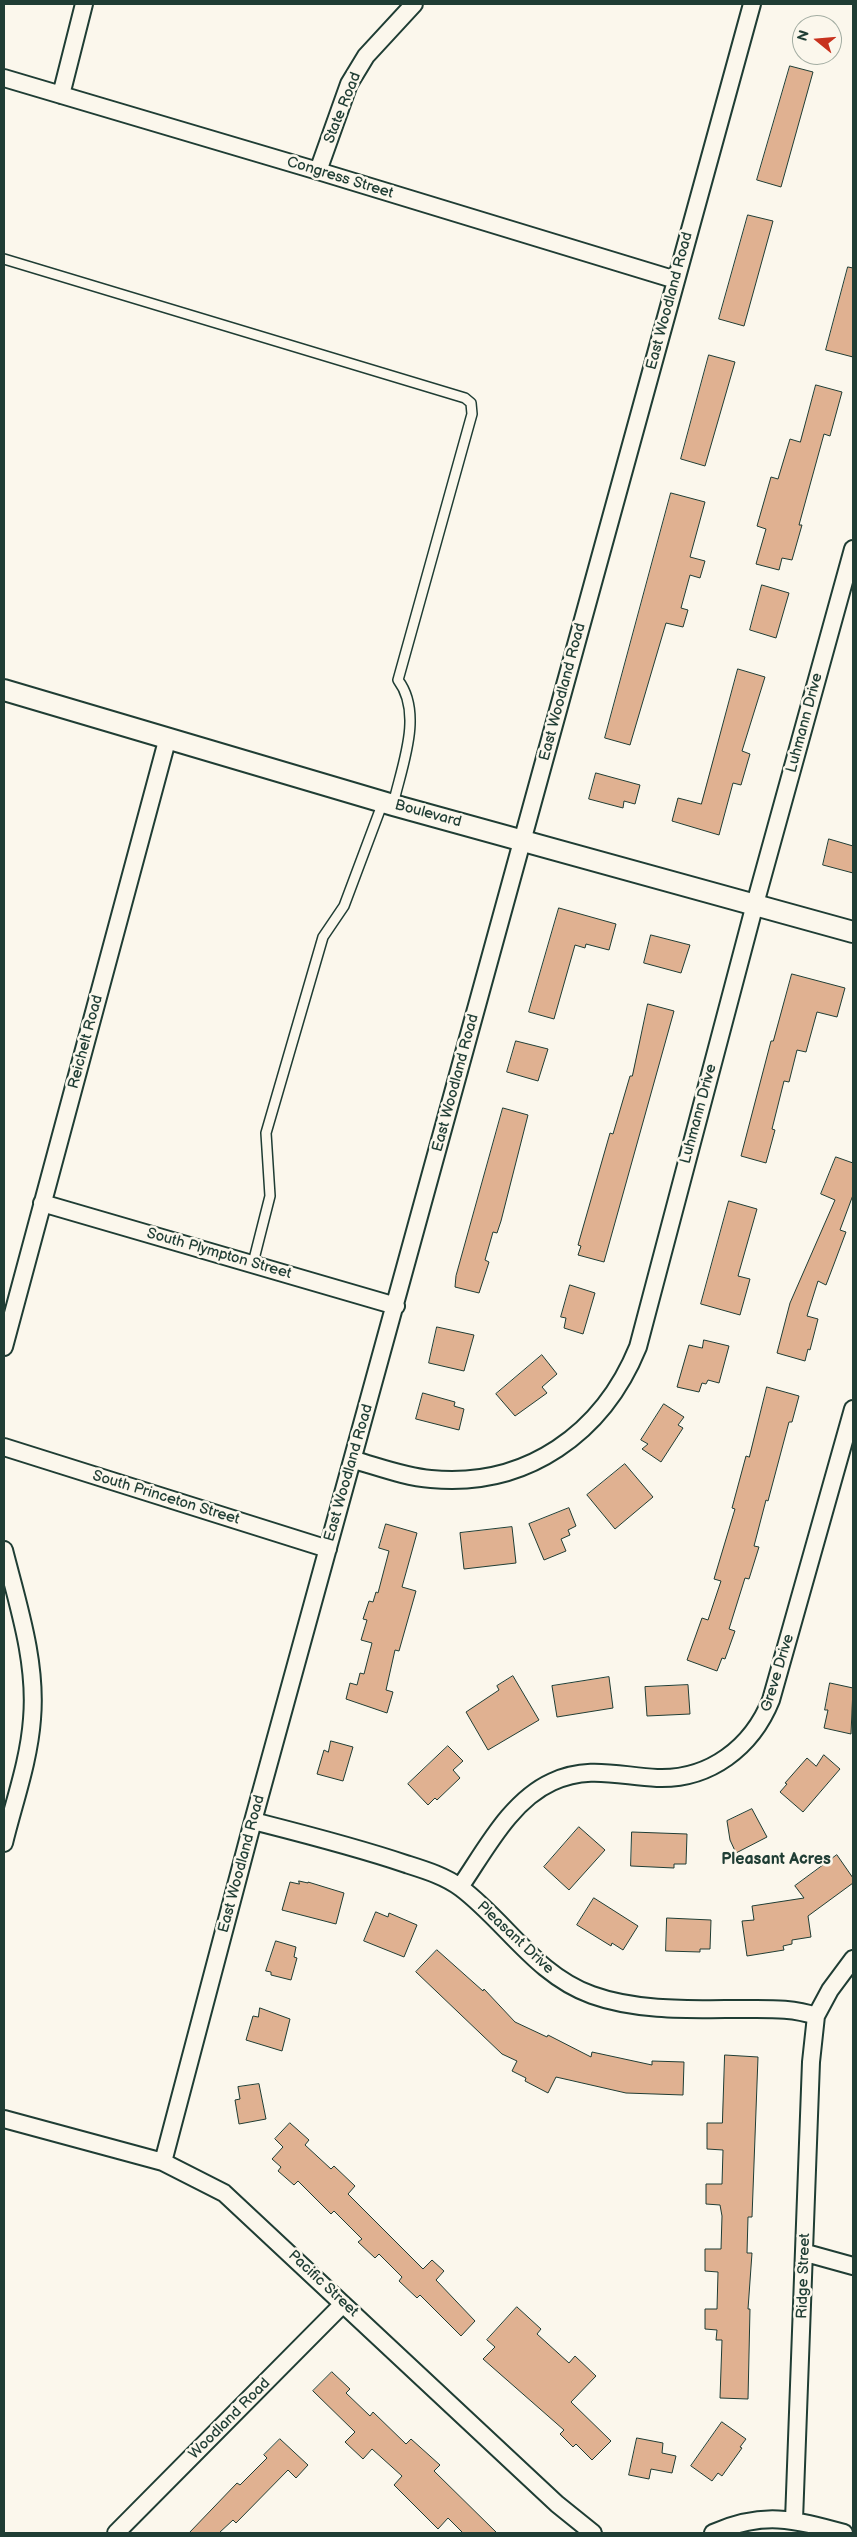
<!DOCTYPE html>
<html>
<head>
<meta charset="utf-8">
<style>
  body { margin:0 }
  #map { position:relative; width:857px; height:2537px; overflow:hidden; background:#fbf7ec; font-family:"Balsamiq Sans",sans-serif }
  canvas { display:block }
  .frame { position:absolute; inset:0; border:5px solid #1f3d34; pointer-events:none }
  .north { position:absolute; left:792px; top:15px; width:50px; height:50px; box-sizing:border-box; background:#fbf7ec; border:1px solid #a3ada2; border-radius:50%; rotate:287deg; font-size:14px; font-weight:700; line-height:20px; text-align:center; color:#1f3d34 }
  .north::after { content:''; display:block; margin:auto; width:18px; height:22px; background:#c8321e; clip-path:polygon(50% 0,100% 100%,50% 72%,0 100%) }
</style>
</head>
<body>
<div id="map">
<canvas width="857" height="2537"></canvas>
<div class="frame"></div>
<div class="north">N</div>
</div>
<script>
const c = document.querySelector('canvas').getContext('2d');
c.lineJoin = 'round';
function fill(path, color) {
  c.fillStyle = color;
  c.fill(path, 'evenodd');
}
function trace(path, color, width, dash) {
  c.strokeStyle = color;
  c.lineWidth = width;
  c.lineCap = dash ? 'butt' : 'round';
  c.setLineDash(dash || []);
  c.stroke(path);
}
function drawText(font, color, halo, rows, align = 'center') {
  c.font = font + ' "Balsamiq Sans",sans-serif';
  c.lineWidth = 5;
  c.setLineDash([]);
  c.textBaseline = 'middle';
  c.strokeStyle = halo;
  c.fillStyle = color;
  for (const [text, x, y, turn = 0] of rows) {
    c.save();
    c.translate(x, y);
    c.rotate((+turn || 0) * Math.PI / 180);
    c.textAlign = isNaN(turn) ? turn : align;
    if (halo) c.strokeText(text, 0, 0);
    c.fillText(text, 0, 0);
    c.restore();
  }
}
const building = new Path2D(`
  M790 66 813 72 781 187 757 180Z
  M748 215 773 221 744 326 719 319Z
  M848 267 853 268V357L826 350Z
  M709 355 735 362 705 466 681 459Z
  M816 385 842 392 830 436 824 434 799 525H802L792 560 782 558 779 570 756 564 766 529 757 526 771 477 778 479 790 439 800 442Z
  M671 493 705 502 690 557 705 561 700 578 690 575 681 608 688 610 683 627 666 623 630 745 605 738Z
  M762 585 789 593 776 638 750 630Z
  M738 669 765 677 742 751 750 754 741 785 733 783 719 835 672 821 678 798 701 804Z
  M596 773 640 785 635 804 624 801 623 808 589 799Z
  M829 839 853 846V873L823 865Z
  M559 908 616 924 609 950 586 944 585 948 575 945 554 1019 529 1012Z
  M651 935 690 945 681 973 644 963Z
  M792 974 845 988 837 1017 817 1012 806 1052 797 1050 789 1082 784 1081 772 1129 775 1130 766 1163 741 1156 771 1041H773Z
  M648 1004 674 1011 604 1262 578 1255 581 1246 578 1245 610 1133 613 1134 630 1076H632Z
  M516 1041 548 1049 538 1081 507 1072Z
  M503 1108 528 1115 501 1221 497 1233 493 1232 485 1260 489 1262 479 1293 455 1287 456 1276Z
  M836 1157 853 1163V1195L840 1230 846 1232 834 1264 826 1285 818 1281 807 1316 818 1319 810 1350 808 1349 805 1361 777 1353 790 1303 835 1200 821 1194Z
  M729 1201 757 1209 738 1276 750 1279 740 1315 701 1304Z
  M570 1285 595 1293 583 1334 564 1328 566 1318 561 1317Z
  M437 1327 474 1335 464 1371 429 1363Z
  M704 1340 729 1346 719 1383 708 1380 706 1384 702 1383 699 1392 677 1387 689 1345 702 1348Z
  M542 1355 557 1374 542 1387 547 1393 515 1416 496 1394Z
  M767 1387 799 1396 792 1422H789L768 1501 766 1500 754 1546 759 1547 749 1579 745 1578 729 1629 735 1631 725 1659 722 1658 717 1671 687 1660 702 1618 708 1620 721 1581 714 1579 735 1509 732 1508 746 1456 749 1457Z
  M423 1393 455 1402 454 1406 464 1409 459 1430 416 1419Z
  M664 1404 684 1417 678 1425 683 1428 661 1462 642 1449 648 1444 641 1440Z
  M625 1464 653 1497 615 1529 587 1495Z
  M569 1508 576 1526 568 1530 570 1535 561 1539 566 1551 544 1560 529 1524Z
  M386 1524 417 1533 402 1587 416 1591 399 1651 395 1650 386 1690 393 1692 387 1713 346 1699 350 1683 357 1685 360 1673 364 1674 372 1643 361 1640 367 1620 363 1619 369 1601 373 1602 376 1592 378 1593 389 1551 379 1548Z
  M512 1527 516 1563 464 1569 460 1533Z
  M513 1676 539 1720 488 1750 466 1712 499 1690 497 1686Z
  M609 1677 613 1708 557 1717 552 1686Z
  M830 1683 853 1688 851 1734 824 1728 828 1710H825Z
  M688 1685 690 1714 647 1716 645 1687Z
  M331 1741 353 1747 343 1781 317 1774 324 1750 328 1752Z
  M448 1746 463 1761 453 1770 460 1778 437 1800 435 1798 428 1805 408 1784Z
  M824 1755 840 1769 803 1812 780 1792 787 1784 785 1783 807 1758 816 1766Z
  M752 1809 767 1837 736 1853 730 1840 727 1821Z
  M579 1827 605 1850 569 1890 544 1867Z
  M632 1832 687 1834 686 1864H674V1868L631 1866Z
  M837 1855 853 1878V1883L808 1916 811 1937 792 1940V1944L783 1946 784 1950 747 1956 742 1921 754 1920 752 1906 804 1898 795 1886Z
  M299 1881 308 1883V1882L344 1893 336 1924 282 1910 290 1882 299 1884Z
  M594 1898 638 1926 623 1950 612 1943 611 1946 577 1925Z
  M376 1912 388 1917 389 1913 417 1925 404 1957 364 1941Z
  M667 1918 711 1920 710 1949H700V1952L666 1951Z
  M276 1941 296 1947 294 1957 297 1958 291 1980 271 1975V1972L266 1971Z
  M437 1950 483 1991 484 1989 515 2022 547 2037 548 2035 591 2057 592 2052 652 2065V2061L684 2062 683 2095 626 2093 556 2077 548 2093 525 2081 526 2078 512 2071 517 2061 502 2054 416 1972Z
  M260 2008 290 2019 282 2051 246 2040 253 2016 258 2017Z
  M725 2055 758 2057 752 2217H748L747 2253H752L748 2309H750L748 2399 720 2398 722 2340H716L717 2330 705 2329V2309H717L718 2272 705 2271V2249H721L722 2216 720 2205 706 2204V2184H722L723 2150 707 2149V2123H722Z
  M259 2084 266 2119 239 2124 235 2100 240 2099 238 2087Z
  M290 2123 309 2140 305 2145 331 2169 334 2166 355 2186 348 2194 423 2269 432 2260 444 2271 436 2280 475 2321 461 2336 420 2295 417 2298 399 2281 402 2277 379 2254 375 2258 358 2242 362 2239 334 2211 331 2214 298 2181 294 2185 278 2171 281 2167 272 2159 283 2147 275 2139Z
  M517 2307 541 2329 537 2334 569 2363 575 2356 596 2376 571 2402 611 2441 592 2460 576 2444 573 2447 560 2434 564 2430 483 2359 495 2347 487 2340Z
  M332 2372 350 2389 346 2393 370 2416 373 2412 406 2444 411 2439 440 2465 434 2471 497 2533H463L448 2518 438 2529 394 2485 402 2476 372 2449 363 2459 345 2442 355 2432 313 2391Z
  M722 2422 746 2439 740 2447 742 2448 722 2476 718 2473 712 2481 691 2466Z
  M637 2438 663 2443 662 2453 676 2456 672 2473 651 2469 649 2479 629 2475Z
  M280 2439 308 2465 296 2478 288 2470 236 2523 233 2520 219 2533H189L237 2483 240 2485 267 2458 264 2455Z`);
fill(building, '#e0b191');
trace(building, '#1f3d34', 1);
const service = new Path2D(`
  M4 259 465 398 471 403 472 414 398 680C424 714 401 768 393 805
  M253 1263 270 1196 266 1133 323 937 344 906 383 802`);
const minor = new Path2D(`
  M4 78 318 171 676 280
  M61 95 84 4
  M318 171 349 84 366 56 414 4
  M42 1203 396 1306
  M4 1347 168 737
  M4 1447 328 1549
  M354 1460C379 1467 405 1477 431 1479 527 1488 603 1433 638 1347L755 904 853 549
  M4 1550C18 1605 37 1662 32 1719 29 1761 14 1802 4 1843
  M253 1821C304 1834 356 1847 406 1864 425 1870 445 1876 461 1888 506 1922 536 1975 592 1995 639 2012 695 2009 745 2009 770 2009 793 2008 816 2016
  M460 1887C485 1851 510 1801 552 1782 588 1765 619 1776 657 1778 710 1780 752 1747 771 1700L853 1409
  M4 2119 163 2162 224 2193 557 2504 593 2533
  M163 2162 253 1821 752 4
  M806 2253 853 2266
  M794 2520 811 2062 816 2016 830 1990 853 1959
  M116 2533 343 2304
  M713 2533C763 2511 793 2519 844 2533`);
const tertiary = new Path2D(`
  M4 690 393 805 853 932`);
trace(service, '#1f3d34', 12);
trace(minor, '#1f3d34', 20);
trace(tertiary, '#1f3d34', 24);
trace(service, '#fbf7ec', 9);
trace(minor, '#fbf7ec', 16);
trace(tertiary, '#fbf7ec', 20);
drawText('15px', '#1f3d34', '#fbf7ec', [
  ["State Road",343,108,-68],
  ["Congress Street",340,178,17],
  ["East Woodland Road",670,301,-75],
  ["East Woodland Road",563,692,-75],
  ["Luhmann Drive",805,723,-75],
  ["Boulevard",428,814,15],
  ["Reichelt Road",86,1042,-75],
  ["East Woodland Road",456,1083,-75],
  ["Luhmann Drive",699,1114,-75],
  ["South Plympton Street",219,1254,16],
  ["East Woodland Road",349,1473,-74],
  ["South Princeton Street",166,1498,17],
  ["Greve Drive",778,1673,-73],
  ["East Woodland Road",242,1864,-75],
  ["Pleasant Drive",515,1938,43],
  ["Ridge Street",804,2276,-88],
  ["Pacific Street",323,2284,43],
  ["Woodland Road",230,2419,-45]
]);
drawText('bold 16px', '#1f3d34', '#fbf7ec', [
  ["Pleasant Acres",776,1860]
]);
</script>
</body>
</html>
